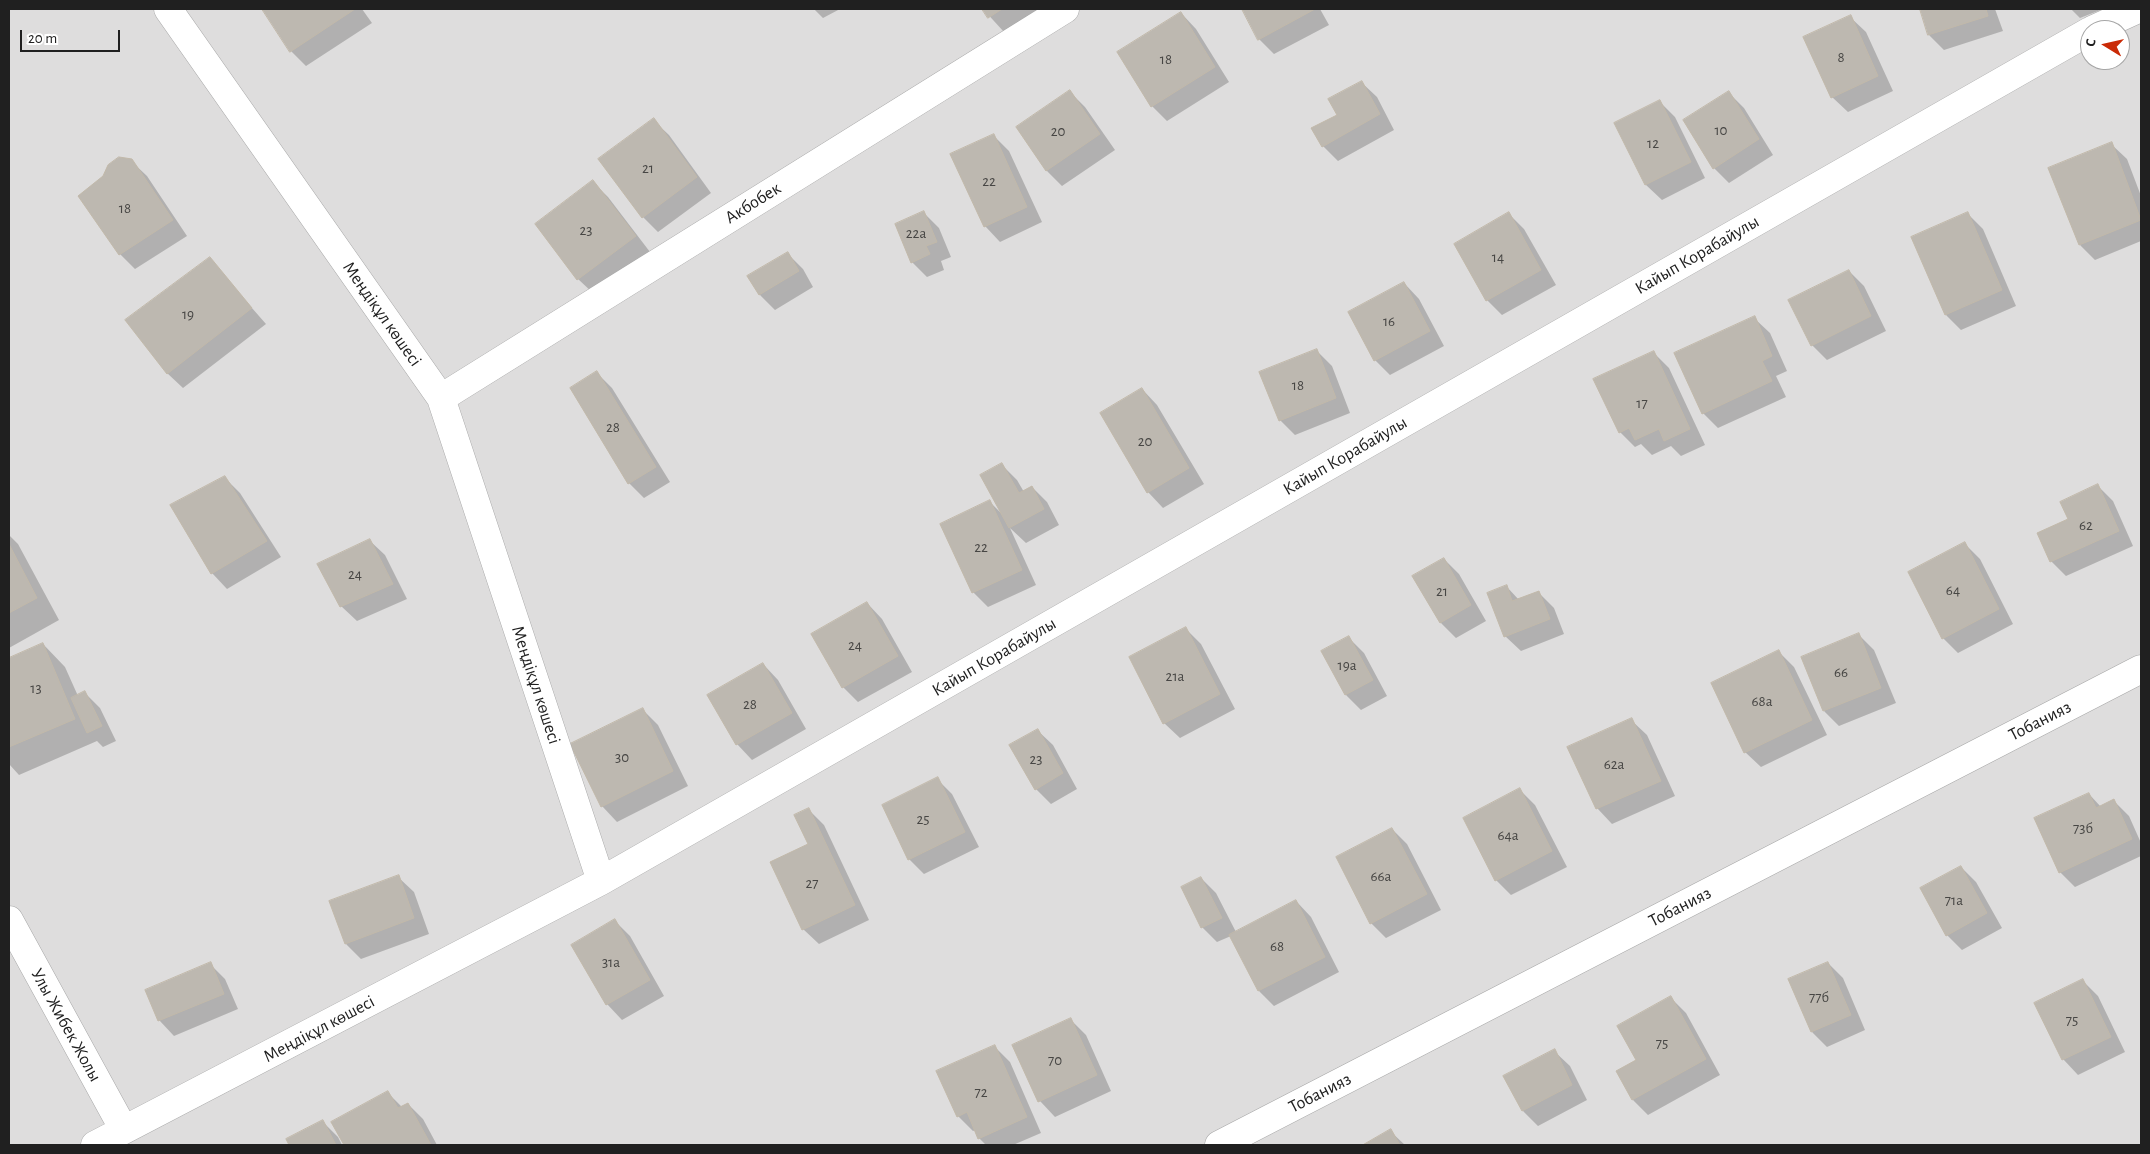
<!DOCTYPE html>
<html>
<head>
<meta charset="utf-8">
<style>
  body { margin:0 }
  #map { position:relative; width:2150px; height:1154px; overflow:hidden; background:#f0efe7; font-family:"Alegreya Sans",sans-serif }
  canvas { display:block }
  .frame { position:absolute; inset:0; border:10px solid #202020; pointer-events:none }
  .north { position:absolute; left:2080px; top:20px; width:50px; height:50px; box-sizing:border-box; background:#fff; border:1px solid #a6a6a6; border-radius:50%; rotate:279deg; font-size:14px; font-weight:700; line-height:20px; text-align:center; color:#202020 }
  .north::after { content:''; display:block; margin:auto; width:18px; height:22px; background:#ca2a06; clip-path:polygon(50% 0,100% 100%,50% 72%,0 100%) }
  .scale { position:absolute; left:20px; top:30px; width:100px; height:22px; box-sizing:border-box; border:2px solid #202020; border-top:0; padding-left:6px; font-size:15px; line-height:18px; white-space:nowrap; color:#202020; -webkit-text-stroke:4px #fff; paint-order:stroke }
</style>
</head>
<body>
<div id="map">
<canvas width="2150" height="1154"></canvas>
<div class="frame"></div>
<div class="north">С</div>
<div class="scale">20 m</div>
</div>
<script>
const c = document.querySelector('canvas').getContext('2d');
c.lineJoin = 'round';
function fill(path, color) {
  c.fillStyle = color;
  c.fill(path, 'evenodd');
}
function trace(path, color, width, dash) {
  c.strokeStyle = color;
  c.lineWidth = width;
  c.lineCap = dash ? 'butt' : 'round';
  c.setLineDash(dash || []);
  c.stroke(path);
}
function drawText(font, color, halo, rows, align = 'center') {
  c.font = font + ' "Alegreya Sans",sans-serif';
  c.lineWidth = 4;
  c.setLineDash([]);
  c.textBaseline = 'middle';
  c.strokeStyle = halo;
  c.fillStyle = color;
  for (const [text, x, y, turn = 0] of rows) {
    c.save();
    c.translate(x, y);
    c.rotate((+turn || 0) * Math.PI / 180);
    c.textAlign = isNaN(turn) ? turn : align;
    if (halo) c.strokeText(text, 0, 0);
    c.fillText(text, 0, 0);
    c.restore();
  }
}
fill(new Path2D(`
  M9 9H2141V1145H9ZM2090 30H2120V60H2090Z`), '#dedddd');
fill(new Path2D(`
  M264 9H362L372 23 306 66 291 51Z
  M814 9H840L823 18Z
  M983 9H1040L1004 32Z
  M1243 9H1320L1329 25 1274 54 1259 39Z
  M1921 9H1995L2003 31 1944 50 1929 35Z
  M2071 9H2103L2080 18Z
  M1181 13 1196 29 1229 82 1167 121 1152 106Z
  M1850 17 1866 32 1893 91 1848 112 1832 97Z
  M1361 82 1377 97 1394 130 1338 161 1323 146 1338 115Z
  M1070 92 1085 107 1115 150 1062 186 1047 171 1018 127Z
  M1729 93 1744 108 1773 155 1729 183 1714 168Z
  M1660 102 1675 117 1705 178 1662 200 1646 185 1616 124Z
  M653 120 669 135 711 193 658 232 643 217Z
  M994 136 1009 151 1042 222 1000 242 985 226Z
  M2111 144 2127 159 2141 196V241L2095 260 2080 245Z
  M131 161 147 176 187 236 135 269 120 254Z
  M593 182 608 197 650 252 594 294 578 279 537 224Z
  M924 213 939 228 951 257 941 261 944 270 927 277 912 262Z
  M1509 214 1524 229 1556 285 1502 315 1487 300Z
  M1968 214 1983 229 2016 306 1961 330 1946 315Z
  M788 254 803 269 813 287 775 310 760 295 749 277Z
  M209 259 266 324 183 388 167 373Z
  M1849 271 1864 286 1886 331 1827 360 1812 345Z
  M1404 283 1419 299 1444 346 1390 375 1375 360Z
  M1754 318 1770 333 1787 371 1776 376 1786 397 1718 428 1703 413Z
  M1317 351 1332 366 1350 413 1295 435 1280 420Z
  M1654 353 1669 368 1705 445 1681 456 1671 446 1652 455 1641 444 1635 447 1620 432Z
  M597 373 612 388 670 482 644 498 629 483Z
  M1142 389 1157 405 1204 484 1163 508 1148 492Z
  M1002 465 1017 480 1024 492 1032 487 1047 502 1059 525 1026 543 1010 528 1036 585 988 607 973 592 990 502 1002 514Z
  M225 478 240 493 281 557 227 589 212 573 172 506Z
  M2098 486 2113 501 2133 546 2066 576 2051 561Z
  M9 535 18 544 59 620 9 648Z
  M369 540 385 555 407 599 357 621 341 606Z
  M1965 544 1980 559 2013 624 1958 653 1943 638Z
  M1444 559 1459 574 1486 621 1456 638 1441 623 1414 576Z
  M1507 587 1519 600 1538 592 1554 608 1564 634 1521 651 1505 636Z
  M867 603 882 619 912 672 858 702 843 687Z
  M1186 629 1201 644 1235 709 1180 738 1164 723Z
  M1859 635 1874 650 1896 703 1839 726 1824 711 1803 658Z
  M1349 638 1364 653 1387 696 1361 710 1346 695 1323 651Z
  M43 644 65 667 78 696 85 693 100 708 116 741 103 747 97 741 19 775 9 764V659Z
  M1779 652 1794 667 1827 735 1761 767 1745 752Z
  M763 664 778 680 806 729 752 760 737 744Z
  M642 709 658 725 688 786 617 822 602 806Z
  M1631 720 1647 735 1675 796 1612 824 1597 808Z
  M1037 730 1053 745 1077 789 1051 804 1036 789Z
  M937 779 952 794 979 847 924 874 909 859Z
  M1520 790 1535 805 1567 867 1511 895 1496 880Z
  M2089 794 2101 807 2114 801 2129 816 2141 843V856L2075 887 2060 872Z
  M809 810 824 825 869 920 819 944 803 929 809 844Z
  M1392 829 1407 844 1441 910 1386 938 1371 923Z
  M1961 867 1976 882 2002 928 1962 950 1947 935Z
  M398 877 414 892 429 934 361 959 346 944 331 902Z
  M1201 878 1216 893 1236 932 1296 901 1311 917 1339 972 1274 1006 1259 991 1231 936 1217 942 1202 927Z
  M615 921 630 936 664 996 622 1020 607 1004Z
  M1828 963 1843 978 1865 1030 1827 1047 1812 1032 1790 980Z
  M210 964 225 979 238 1009 174 1036 159 1020Z
  M2083 981 2098 996 2125 1052 2078 1075 2063 1059Z
  M1671 998 1686 1013 1720 1075 1648 1115 1633 1100 1618 1072 1638 1061Z
  M1071 1020 1086 1035 1111 1091 1055 1117 1040 1101 1014 1046Z
  M995 1047 1010 1062 1041 1133 1013 1145H986L979 1138 976 1130 973 1131 958 1116Z
  M1554 1051 1570 1066 1587 1100 1538 1126 1523 1111 1505 1076Z
  M388 1093 402 1107 408 1104 423 1119 437 1145H345L333 1123Z
  M323 1122 338 1137 342 1145H290L287 1140Z
  M1390 1131 1405 1145H1365Z`), '#0003');
const building = new Path2D(`
  M262 9H355L290 52Z
  M982 9H1002L988 18Z
  M1242 9H1315L1258 40Z
  M1920 9H1986L1988 16 1928 35Z
  M1181 12 1215 67 1151 107 1117 52Z
  M1851 15 1878 76 1831 98 1803 37Z
  M1362 81 1380 114 1322 147 1311 128 1337 115 1328 99Z
  M1070 90 1100 134 1046 171 1016 127Z
  M1729 91 1759 139 1713 169 1683 120Z
  M1660 100 1691 162 1645 185 1614 123Z
  M654 118 697 177 642 218 598 159Z
  M994 134 1027 207 984 227 950 154Z
  M2112 142 2141 220 2079 245 2048 168Z
  M119 157 132 159 173 220 119 255 78 196 103 176 108 165Z
  M593 180 636 236 577 280 535 224Z
  M924 211 937 242 926 246 930 254 911 263 895 224Z
  M1509 212 1541 270 1486 301 1454 244Z
  M1968 212 2002 290 1945 315 1911 237Z
  M788 252 799 271 759 295 747 276Z
  M210 257 252 308 167 374 125 320Z
  M1849 270 1871 316 1811 346 1788 300Z
  M1404 282 1430 331 1374 361 1348 312Z
  M1755 316 1772 356 1762 361 1772 381 1702 414 1674 353Z
  M1317 349 1336 398 1279 421 1259 372Z
  M1654 351 1690 429 1664 441 1659 429 1635 440 1629 428 1619 433 1593 379Z
  M597 371 656 467 628 484 570 388Z
  M1142 388 1189 468 1147 493 1100 413Z
  M1002 463 1019 493 1032 486 1044 509 1009 528 980 475Z
  M225 476 267 541 211 574 170 505Z
  M2098 484 2119 531 2050 562 2037 533 2068 519 2060 502Z
  M990 500 1022 570 972 593 940 524Z
  M370 539 393 584 340 607 317 564Z
  M1965 542 1999 609 1942 639 1908 572Z
  M9 544 37 598 9 613Z
  M1444 558 1471 605 1440 623 1412 576Z
  M1507 585 1512 601 1539 591 1550 619 1504 637 1487 593Z
  M867 602 898 656 842 688 811 634Z
  M1186 627 1220 694 1163 724 1129 657Z
  M1859 633 1881 688 1823 711 1801 657Z
  M1349 636 1373 680 1345 695 1321 651Z
  M43 643 75 719 9 747V658Z
  M1779 650 1812 720 1744 753 1711 683Z
  M763 663 792 713 736 745 707 695Z
  M85 691 102 726 87 733 71 698Z
  M643 708 673 771 601 807 570 744Z
  M1632 718 1661 781 1596 809 1567 747Z
  M1038 729 1063 773 1035 790 1009 745Z
  M938 777 965 832 908 860 882 805Z
  M1520 788 1552 851 1495 881 1463 818Z
  M2089 793 2096 808 2114 799 2132 839 2059 873 2034 818Z
  M809 808 855 905 802 930 770 862 808 844 794 815Z
  M1392 828 1427 894 1370 924 1336 857Z
  M1961 866 1987 913 1946 936 1920 888Z
  M399 875 414 918 345 944 329 901Z
  M1201 877 1222 918 1201 928 1181 887Z
  M1296 900 1325 957 1258 991 1229 935Z
  M615 919 650 980 606 1005 571 945Z
  M211 962 224 994 158 1021 145 990Z
  M1828 962 1851 1015 1811 1032 1788 979Z
  M2083 979 2111 1037 2062 1060 2034 1003Z
  M1671 996 1706 1059 1632 1100 1616 1071 1636 1060 1617 1026Z
  M1071 1018 1097 1075 1038 1102 1012 1045Z
  M995 1045 1027 1117 978 1139 967 1112 957 1117 936 1071Z
  M1555 1049 1572 1085 1522 1111 1503 1076Z
  M388 1091 398 1108 408 1103 431 1145H344L331 1122Z
  M323 1120 336 1145H289L286 1139Z
  M1391 1129 1400 1145H1363Z`);
fill(building, '#bdb8b0');
trace(building, '#c2b9aa', 1);
const minor = new Path2D(`
  M168 9 441 398 601 881
  M2092 30 2138 9
  M441 398 1065 9
  M9 920 124 1130
  M95 1145 601 881 2090 31
  M1219 1145 2141 669`);
trace(minor, '#a7a7a7', 29);
trace(minor, '#fff', 28);
drawText('15px', '#474644', null, [
  ["8",1841,57],
  ["18",1166,59],
  ["10",1721,130],
  ["20",1058,131],
  ["12",1653,143],
  ["21",648,168],
  ["22",989,181],
  ["18",125,208],
  ["23",586,230],
  ["22а",916,233],
  ["14",1498,257],
  ["19",188,314],
  ["16",1389,321],
  ["18",1298,385],
  ["17",1642,403],
  ["28",613,427],
  ["20",1145,441],
  ["62",2086,525],
  ["22",981,547],
  ["24",355,574],
  ["64",1953,590],
  ["21",1442,591],
  ["24",855,645],
  ["19а",1347,665],
  ["66",1841,672],
  ["21а",1175,676],
  ["13",36,688],
  ["68а",1762,701],
  ["28",750,704],
  ["30",622,757],
  ["23",1036,759],
  ["62а",1614,764],
  ["25",923,819],
  ["73б",2083,828],
  ["64а",1508,835],
  ["66а",1381,876],
  ["27",812,883],
  ["71а",1954,900],
  ["68",1277,946],
  ["31а",611,962],
  ["77б",1819,997],
  ["75",2072,1020],
  ["75",1662,1043],
  ["70",1055,1060],
  ["72",981,1092]
]);
drawText('18px', '#202020', '#fff', [
  ["Акбобек",753,203,-32],
  ["Кайып Корабайулы",1697,255,-30],
  ["Меңдіқұл көшесі",382,314,55],
  ["Кайып Корабайулы",1345,456,-30],
  ["Кайып Корабайулы",994,657,-30],
  ["Меңдіқұл көшесі",536,685,72],
  ["Тобанияз",2040,721,-27],
  ["Тобанияз",1680,907,-27],
  ["Улы Жибек Жолы",66,1025,61],
  ["Меңдіқұл көшесі",319,1029,-28],
  ["Тобанияз",1320,1093,-27]
]);
</script>
</body>
</html>
